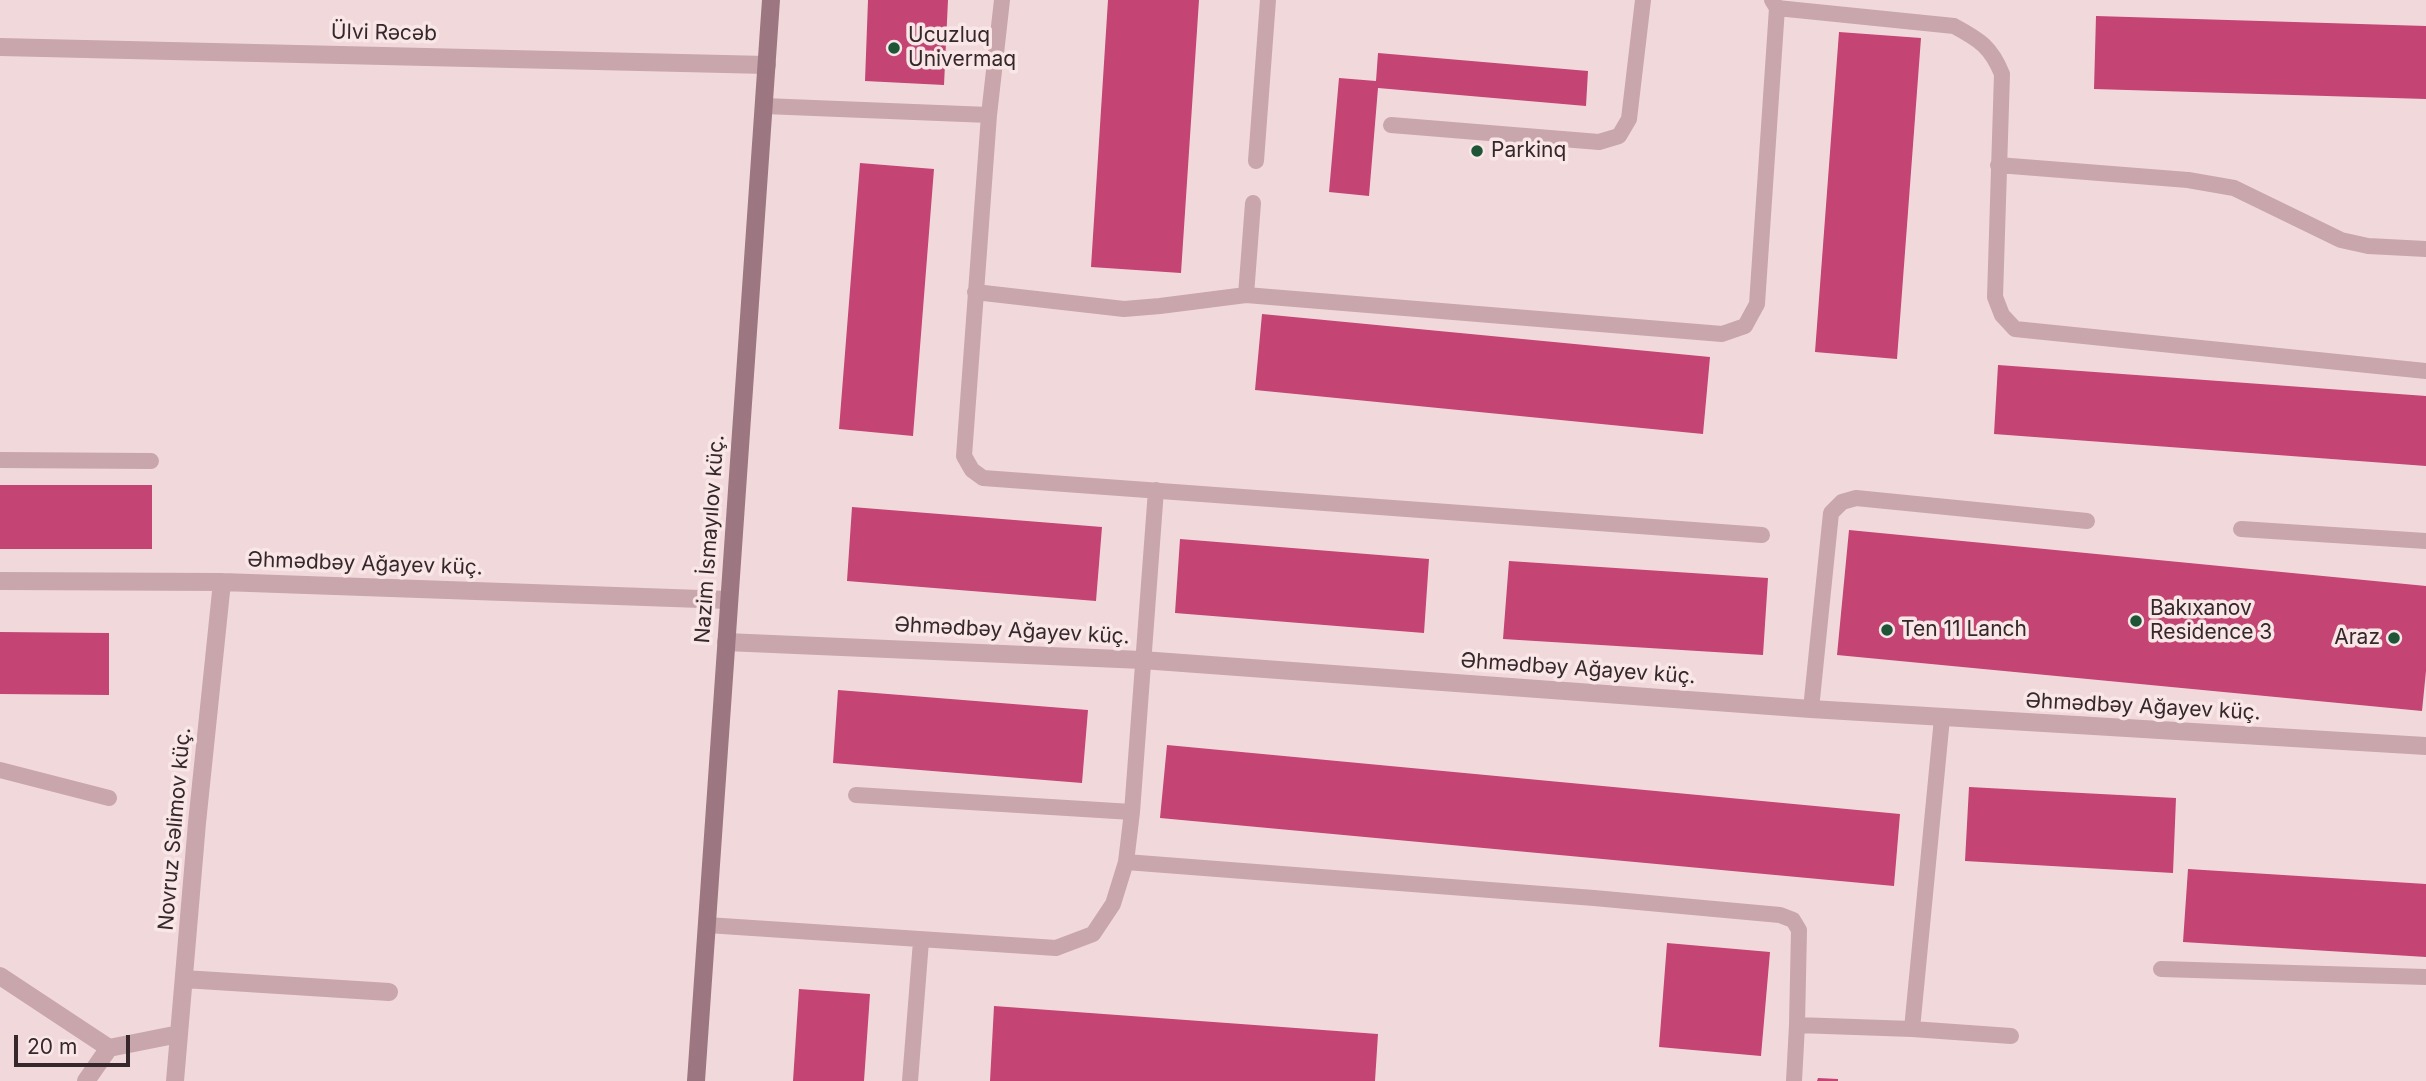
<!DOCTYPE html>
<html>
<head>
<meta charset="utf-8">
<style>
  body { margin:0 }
  #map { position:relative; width:2426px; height:1081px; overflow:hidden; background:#f1d9db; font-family:Inter,sans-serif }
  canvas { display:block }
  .scale { position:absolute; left:14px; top:1035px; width:116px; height:32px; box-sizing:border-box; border:4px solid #35272b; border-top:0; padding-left:9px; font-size:21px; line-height:24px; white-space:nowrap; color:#35272b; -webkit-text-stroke:5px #f9e6e7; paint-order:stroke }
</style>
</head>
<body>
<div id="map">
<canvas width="2426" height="1081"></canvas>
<div class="scale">20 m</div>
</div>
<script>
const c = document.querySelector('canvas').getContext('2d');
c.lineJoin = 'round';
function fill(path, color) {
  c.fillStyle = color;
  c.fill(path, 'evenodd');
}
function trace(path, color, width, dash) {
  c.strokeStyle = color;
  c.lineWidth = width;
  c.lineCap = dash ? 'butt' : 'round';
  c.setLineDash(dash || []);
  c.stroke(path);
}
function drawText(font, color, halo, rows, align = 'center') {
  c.font = font + ' Inter,sans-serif';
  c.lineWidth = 7;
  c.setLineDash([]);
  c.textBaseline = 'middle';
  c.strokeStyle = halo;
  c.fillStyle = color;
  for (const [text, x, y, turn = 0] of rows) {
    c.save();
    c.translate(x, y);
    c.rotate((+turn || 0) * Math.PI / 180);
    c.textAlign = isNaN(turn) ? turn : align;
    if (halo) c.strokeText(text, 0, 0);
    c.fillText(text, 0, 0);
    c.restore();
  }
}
fill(new Path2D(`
  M868 0H948L944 85 865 81Z
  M1108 0H1199L1181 273 1091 267Z
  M2096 16 2426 26V99L2094 89Z
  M1839 32 1921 38 1897 359 1815 352Z
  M1378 53 1588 71 1586 106 1378 88 1369 196 1329 192 1339 78 1376 81Z
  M860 163 934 169 913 436 839 429Z
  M1262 314 1710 357 1703 434 1255 390Z
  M1998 365 2426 396V466L1994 434Z
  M0 485H152V549H0Z
  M852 507 1102 527 1096 601 847 581Z
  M1849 530 2426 586V671L2422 711 1837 655Z
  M1180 539 1429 559 1424 633 1175 613Z
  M1509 561 1768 578 1763 655 1503 639Z
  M0 632 109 633V695L0 694Z
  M838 690 1088 710 1082 783 833 763Z
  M1167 745 1900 814 1894 886 1160 818Z
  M1969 787 2176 798 2173 873 1965 861Z
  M2188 869 2426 884V957L2183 942Z
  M1667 943 1770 952 1761 1056 1659 1047Z
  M799 989 870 994 864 1081H793Z
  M994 1006 1378 1034 1375 1081H990Z
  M1818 1078 1838 1079V1081H1817Z`), '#c44474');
trace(new Path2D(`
  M1002 0 989 115 964 456 972 470 983 478 1762 535
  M1777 8 1954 26C1980 40 1991 47 2002 74L1995 297 2002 315 2015 329 2426 371
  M764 106 989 115
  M1391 125 1599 142 1619 136 1629 119 1643 0
  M1256 161 1268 0
  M1998 165 2188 180 2234 188 2341 240 2368 246 2426 249
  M975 292 1124 309 1160 306 1246 295 1722 334 1745 326 1757 304 1777 8 1772 0
  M1246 295 1253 203
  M0 460 151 461
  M2241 529 2426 541
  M1811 709 1831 513 1842 502 1856 498 2087 521
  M0 770 109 798
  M856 795 1132 812
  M1126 862 1594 898 1780 915 1793 920 1799 930 1797 1025
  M707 925 1056 948 1093 934 1113 904 1126 862 1132 812 1156 490
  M2161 969 2426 977
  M1912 1029 2011 1036
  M910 1081 921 941
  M1794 1081 1797 1025 1912 1029 1942 718`), '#c9a6ab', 16);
trace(new Path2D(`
  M0 47 767 65
  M0 581 222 582 729 600
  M726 642 1142 660 1811 709 2426 746
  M0 976 109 1048 179 1034
  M184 979 389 992
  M86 1081 109 1048
  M175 1081 197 823 222 582`), '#c9a6ab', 18);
trace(new Path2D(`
  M696 1081 771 0`), '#9c7781', 18);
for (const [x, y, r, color] of [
  [894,48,7,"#1d5536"],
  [1477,151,7,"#1d5536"],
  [2136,621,7,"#1d5536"],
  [1887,630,7,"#1d5536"],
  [2394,638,7,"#1d5536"]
]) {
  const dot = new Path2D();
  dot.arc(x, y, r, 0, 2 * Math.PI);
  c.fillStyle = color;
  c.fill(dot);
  trace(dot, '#f9e6e7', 2.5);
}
drawText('21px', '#35272b', '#f9e6e7', [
  ["Ülvi Rəcəb",384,33,1],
  ["Nazim İsmayılov küç.",710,539,-86],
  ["Əhmədbəy Ağayev küç.",365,564,2],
  ["Əhmədbəy Ağayev küç.",1012,631,3],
  ["Əhmədbəy Ağayev küç.",1578,669,4],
  ["Əhmədbəy Ağayev küç.",2143,707,3],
  ["Novruz Səlimov küç.",175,829,-85]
]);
drawText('21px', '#35272b', '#f9e6e7', [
  ["Ucuzluq",908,36],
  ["Univermaq",908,60],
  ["Parkinq",1491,151],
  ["Bakıxanov",2150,609],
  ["Residence 3",2150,633],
  ["Ten 11 Lanch",1901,630],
  ["Araz",2380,638,"right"]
], 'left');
</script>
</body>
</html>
